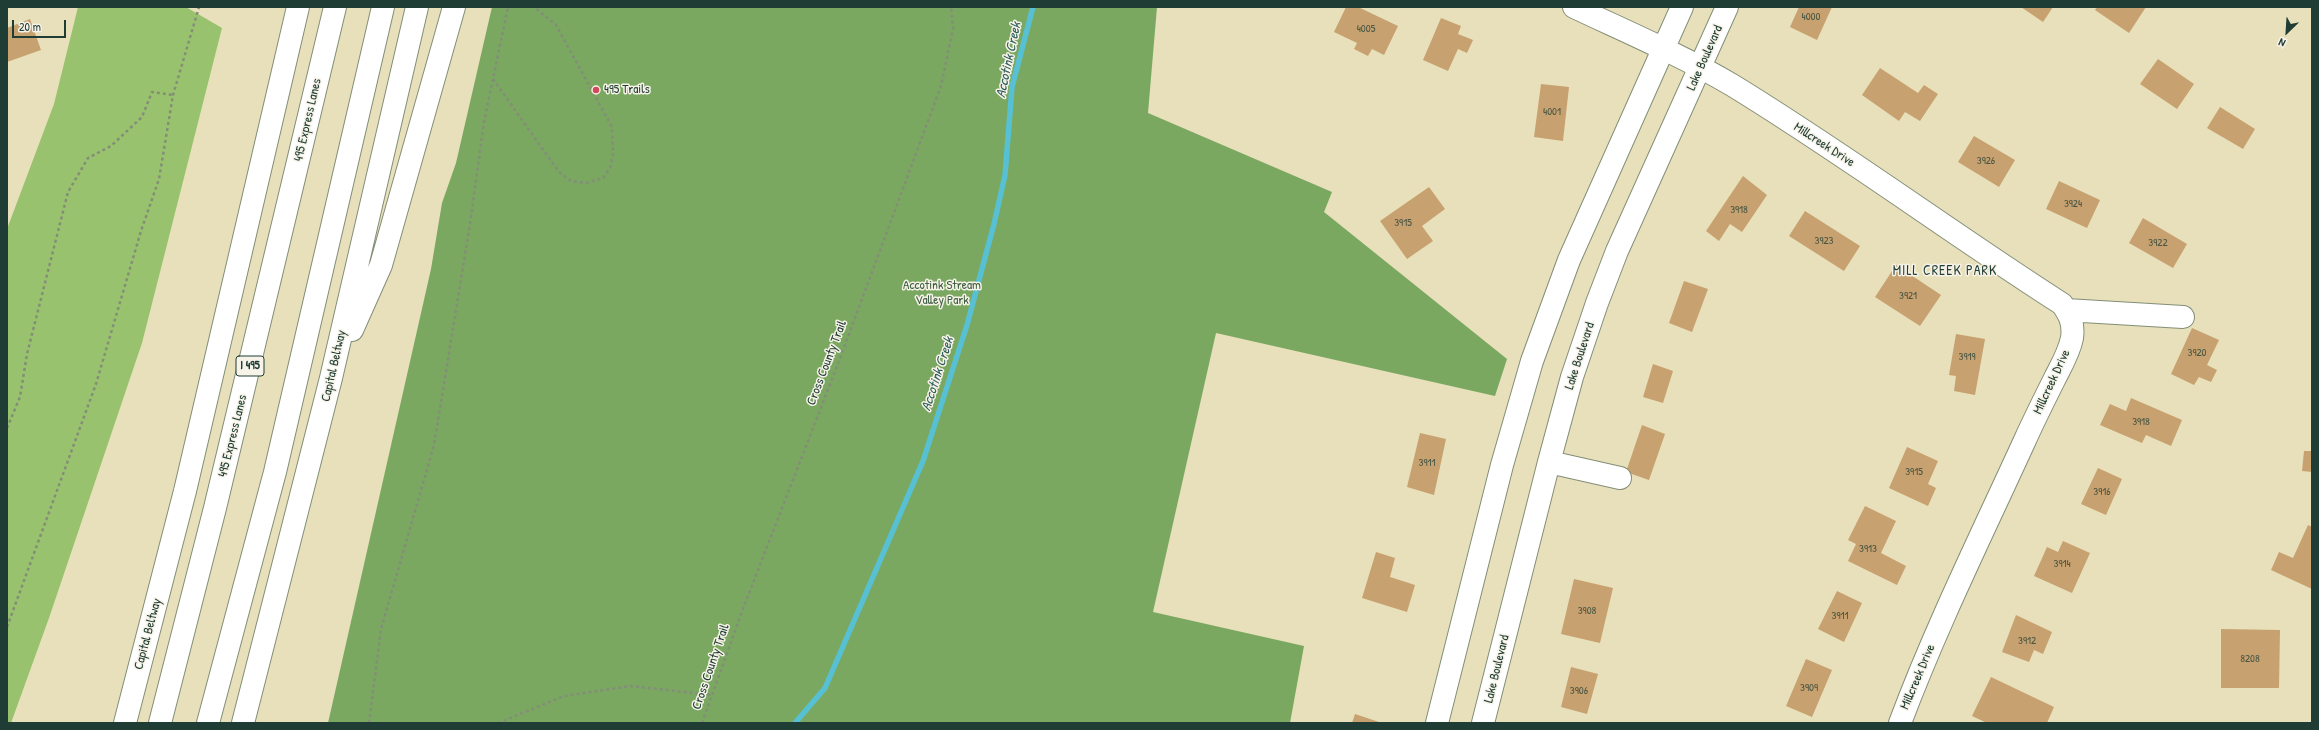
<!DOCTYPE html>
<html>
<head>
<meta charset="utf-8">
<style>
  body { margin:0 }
  #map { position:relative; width:2319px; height:730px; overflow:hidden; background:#e7e0ba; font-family:"Patrick Hand",sans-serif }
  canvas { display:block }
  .frame { position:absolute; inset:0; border:8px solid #1f3d34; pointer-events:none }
  .north { position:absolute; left:2267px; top:12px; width:40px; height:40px; -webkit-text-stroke:3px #f7f3e8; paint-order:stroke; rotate:205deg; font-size:11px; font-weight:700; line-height:16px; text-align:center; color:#1f3d34 }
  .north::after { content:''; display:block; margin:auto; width:14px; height:18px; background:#1f3d34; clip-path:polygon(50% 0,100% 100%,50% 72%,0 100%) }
  .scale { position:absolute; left:12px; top:20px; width:54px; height:18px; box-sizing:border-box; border:2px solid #1f3d34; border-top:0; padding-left:5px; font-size:12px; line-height:14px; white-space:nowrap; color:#1f3d34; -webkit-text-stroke:3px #f7f3e8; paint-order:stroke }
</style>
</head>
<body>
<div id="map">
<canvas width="2319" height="730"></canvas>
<div class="frame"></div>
<div class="north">N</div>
<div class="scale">20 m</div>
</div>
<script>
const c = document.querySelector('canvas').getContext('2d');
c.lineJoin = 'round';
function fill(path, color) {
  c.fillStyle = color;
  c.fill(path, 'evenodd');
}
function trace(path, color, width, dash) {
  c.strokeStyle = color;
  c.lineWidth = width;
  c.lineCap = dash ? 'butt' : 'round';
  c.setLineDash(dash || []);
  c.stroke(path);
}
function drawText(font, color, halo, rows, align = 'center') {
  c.font = font + ' "Patrick Hand",sans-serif';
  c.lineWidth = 3;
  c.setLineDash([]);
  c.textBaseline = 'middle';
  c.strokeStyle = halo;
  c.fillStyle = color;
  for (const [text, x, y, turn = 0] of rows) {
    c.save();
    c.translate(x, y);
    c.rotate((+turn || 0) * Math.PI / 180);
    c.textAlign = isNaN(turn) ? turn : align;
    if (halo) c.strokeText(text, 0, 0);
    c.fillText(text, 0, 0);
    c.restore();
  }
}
fill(new Path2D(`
  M78 7H186L222 28 142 343 49 618 11 723H7V229L54 104Z`), '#99c26e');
fill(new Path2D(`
  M492 7H1157L1148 113 1332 192 1324 212 1507 359 1495 396 1216 333 1153 612 1304 646 1290 723H328L431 269 442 203 456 163Z`), '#7aa861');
trace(new Path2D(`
  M795 723 825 688 923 461 967 325 994 224 1005 175 1012 87 1033 7`), '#57c0d3', 5.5);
fill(new Path2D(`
  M1346 7H1358L1398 26 1384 55 1372 49 1368 56 1354 49 1357 43 1334 32Z
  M1799 7H1832L1817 40 1790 27Z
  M2021 7H2053L2043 22Z
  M2097 7H2146L2129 33 2095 10Z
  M1441 18 1461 26 1458 34 1473 40 1467 53 1458 49 1448 71 1423 60Z
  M30 19 41 50 7 62V28Z
  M2158 59 2194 84 2177 109 2140 84Z
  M1880 68 1918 93 1924 85 1938 94 1920 121 1905 112 1899 121 1862 95Z
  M1541 84 1569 87 1563 141 1534 137Z
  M2220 107 2255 129 2243 149 2207 128Z
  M1974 136 2015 160 1999 187 1958 162Z
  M1743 176 1767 195 1742 232 1730 224 1719 241 1706 231Z
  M2059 181 2100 200 2087 228 2046 209Z
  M1429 187 1445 209 1422 226 1433 241 1407 259 1380 221Z
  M1805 211 1860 246 1844 271 1789 236Z
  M2143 218 2187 244 2173 268 2129 243Z
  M1896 265 1941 295 1920 326 1875 297Z
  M1684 281 1708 289 1692 332 1669 323Z
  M2192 328 2219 340 2207 365 2217 370 2211 382 2199 377 2194 385 2171 374Z
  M1956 334 1985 339 1975 395 1954 391 1956 376 1949 375Z
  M1653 364 1673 371 1663 403 1643 397Z
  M2131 398 2182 420 2171 446 2146 435 2142 443 2100 425 2110 404 2126 411Z
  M1642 425 1665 434 1649 480 1626 472Z
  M1420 433 1446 439 1434 495 1407 487Z
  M1907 447 1938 461 1928 484 1936 488 1928 506 1889 488Z
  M2304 451H2312V472L2302 471Z
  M2098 468 2122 479 2106 515 2081 504Z
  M1865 506 1896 521 1881 553 1906 566 1897 585 1848 561 1856 544 1848 540Z
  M2308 525 2312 527V589L2271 570 2279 552 2293 558Z
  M2063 541 2090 553 2072 593 2034 576 2047 547 2058 552Z
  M1376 552 1395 558 1390 577 1415 585 1407 612 1362 598Z
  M1574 579 1613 588 1600 643 1561 634Z
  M1837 591 1862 603 1844 642 1818 629Z
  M2016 615 2052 632 2043 654 2034 650 2029 662 2002 652Z
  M2221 629 2280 630 2279 688H2221Z
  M1806 659 1832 670 1812 717 1786 706Z
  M1571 667 1598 674 1587 714 1561 707Z
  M1991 677 2054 707 2047 723H1987L1972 716Z
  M1355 714 1379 722V723H1352Z`), '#c8a170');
const minor = new Path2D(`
  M1574 7C1627 32 1681 55 1732 85 1845 154 1951 233 2062 304 2070 315 2074 324 2072 338 2069 353 2061 366 2054 380 2044 400 2034 420 2025 440 1982 534 1936 627 1900 723
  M2066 310 2183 317
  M1549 462 1620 478
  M1437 723 1502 465 1532 361 1569 260 1682 7
  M1483 723 1549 462 1572 377 1597 303 1617 251 1727 7`);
const highway = new Path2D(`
  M352 330 381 265 454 7
  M125 723 185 491 298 7
  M160 723 215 508 335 7
  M208 723 275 472 383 7
  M243 723 331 378 417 7`);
trace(minor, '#838e77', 24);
trace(highway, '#838e77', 24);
trace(new Path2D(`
  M493 79 559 172 571 181 586 183 603 178 610 168 613 154 612 127 556 25 534 7
  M7 428 20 397 27 354 68 192 88 158 111 146 142 117 152 92 173 95
  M7 627 96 384 141 231 159 179 173 95 199 7
  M369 723 381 629 434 445 470 224 484 122 508 7
  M498 723 564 696 631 686 712 695
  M702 723 741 614 839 361 941 86 953 29 951 7`), '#838e77', 2.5, [3, 3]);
trace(minor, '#fff', 22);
trace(highway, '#fff', 22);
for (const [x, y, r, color] of [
  [596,90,4,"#d1495b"]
]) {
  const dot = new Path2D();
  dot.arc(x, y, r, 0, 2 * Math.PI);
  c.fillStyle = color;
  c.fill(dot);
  trace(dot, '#f7f3e8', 1.5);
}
drawText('11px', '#495643', null, [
  ["4000",1811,17],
  ["4005",1366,29],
  ["4001",1552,112],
  ["3926",1986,161],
  ["3924",2073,204],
  ["3918",1739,210],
  ["3915",1403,223],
  ["3923",1824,241],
  ["3922",2158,243],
  ["3921",1908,296],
  ["3920",2197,353],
  ["3919",1967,357],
  ["3918",2141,422],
  ["3911",1427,463],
  ["3915",1914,472],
  ["3916",2102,492],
  ["3913",1868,549],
  ["3914",2062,564],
  ["3908",1587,611],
  ["3911",1840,616],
  ["3912",2027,641],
  ["8208",2250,659],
  ["3909",1809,688],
  ["3906",1579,691]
]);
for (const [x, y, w] of [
  [250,366,28]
]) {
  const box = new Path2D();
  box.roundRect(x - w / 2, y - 10, w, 20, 3);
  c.fillStyle = '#f7f3e8';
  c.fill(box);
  trace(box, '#1f3d34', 1);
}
drawText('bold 12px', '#1f3d34', null, [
  ["I 495",250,366]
]);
drawText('13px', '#1f3d34', '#f7f3e8', [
  ["Lake Boulevard",1705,58,-66],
  ["495 Express Lanes",308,120,-77],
  ["Millcreek Drive",1824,145,33],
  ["Lake Boulevard",1580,356,-72],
  ["Cross County Trail",827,363,-69],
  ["Capital Beltway",334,366,-77],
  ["Millcreek Drive",2052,382,-65],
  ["495 Express Lanes",233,436,-76],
  ["Capital Beltway",148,634,-75],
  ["Cross County Trail",711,667,-71],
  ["Lake Boulevard",1497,669,-76],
  ["Millcreek Drive",1918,677,-67]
]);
drawText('13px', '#1f3d34', '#f7f3e8', [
  ["495 Trails",604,90]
], 'left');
drawText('13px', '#3e5e42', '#f7f3e8', [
  ["Accotink Stream",942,286],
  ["Valley Park",942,301]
]);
drawText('italic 14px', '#2d5e5c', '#f7f3e8', [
  ["Accotink Creek",1009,60,-78],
  ["Accotink Creek",938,374,-72]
]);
c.letterSpacing = '1px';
drawText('14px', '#1f3d34', '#f7f3e8', [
  ["MILL CREEK PARK",1945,271]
]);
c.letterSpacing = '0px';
</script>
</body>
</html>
